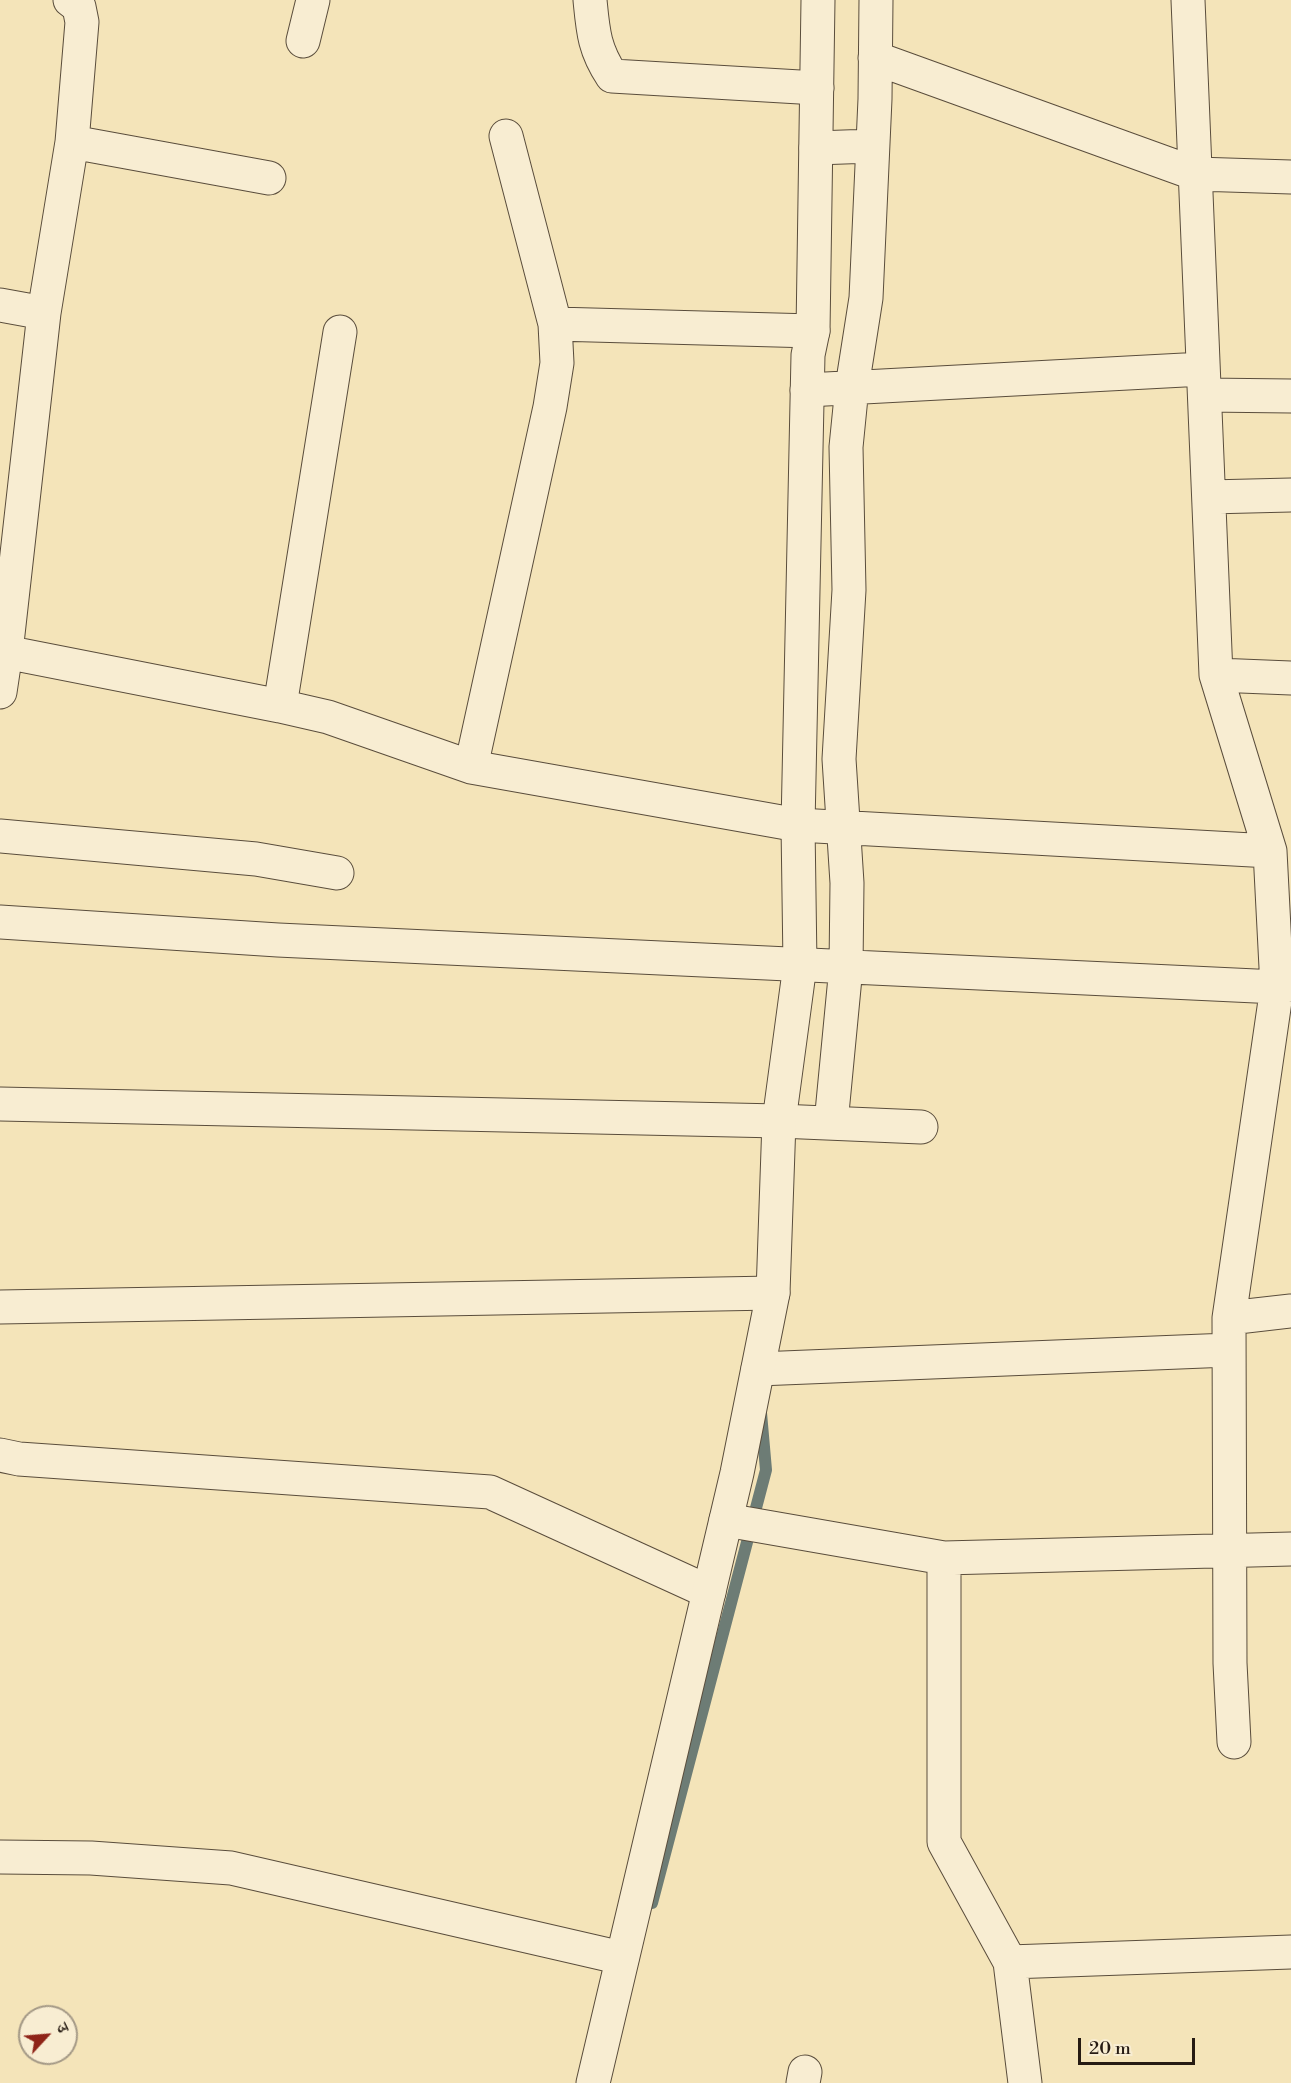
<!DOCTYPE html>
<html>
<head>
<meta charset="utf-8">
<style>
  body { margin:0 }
  #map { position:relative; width:1291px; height:2083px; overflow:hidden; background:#f4e4b9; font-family:"Libre Bodoni","Noto Serif Devanagari",serif }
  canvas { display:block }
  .north { position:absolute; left:18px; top:2005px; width:60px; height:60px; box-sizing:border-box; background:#f8edd2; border:2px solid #a49986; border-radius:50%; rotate:64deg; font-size:16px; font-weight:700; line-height:24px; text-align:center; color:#261b13 }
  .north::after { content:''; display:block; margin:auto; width:21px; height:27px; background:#8f2418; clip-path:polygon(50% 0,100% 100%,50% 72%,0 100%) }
  .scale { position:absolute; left:1078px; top:2038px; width:117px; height:27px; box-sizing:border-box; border:3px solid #261b13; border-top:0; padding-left:8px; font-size:18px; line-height:21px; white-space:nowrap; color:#261b13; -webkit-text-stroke:4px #f8edd2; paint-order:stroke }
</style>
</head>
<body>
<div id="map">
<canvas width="1291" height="2083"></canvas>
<div class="north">उ</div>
<div class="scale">20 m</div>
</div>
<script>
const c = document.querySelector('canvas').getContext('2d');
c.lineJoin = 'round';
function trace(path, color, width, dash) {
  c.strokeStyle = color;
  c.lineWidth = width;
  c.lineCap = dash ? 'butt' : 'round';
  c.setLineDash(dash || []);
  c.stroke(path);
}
trace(new Path2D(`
  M652 1903 766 1470 761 1413`), '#6d7c75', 12);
const minor = new Path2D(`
  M590 0C593 31 594 49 612 76L817 88
  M1188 0 1216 675 1270 851 1277 987 1229 1318 1230 1663 1234 1742
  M303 41 313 0
  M875 58 1196 174 1291 177
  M72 142 269 178
  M816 148 872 146
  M0 305 44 313
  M555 324 813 331
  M807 390 1203 369
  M1205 395 1291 396
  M1209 497 1291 495
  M0 651 280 706 328 717 471 767 798 825 1270 851
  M1216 675 1291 678
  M0 692 6 652 44 313 72 142 82 22 79 7 70 0
  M280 706 340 332
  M471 767 550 407 557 363 555 324 506 136
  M0 836 256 859 337 873
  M0 922 278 940 1277 987 1291 985
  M0 1104 779 1121 921 1127
  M831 1123 846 967 847 883 839 759 849 590 846 447 852 387 866 298 875 99 876 0
  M0 1307 773 1293
  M1229 1318 1291 1311
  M758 1369 1229 1350
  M0 1455 19 1459 490 1492 709 1592
  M726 1520 944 1558 1291 1549
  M944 1558V1842L1010 1962
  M0 1857 91 1858 231 1868 622 1958
  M803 2083 805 2072
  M1025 2083 1010 1962 1291 1952`);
const tertiary = new Path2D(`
  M593 2083 737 1473 773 1293 779 1121 800 965 798 825 808 355 813 331 818 0`);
trace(minor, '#5a4d3c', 35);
trace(tertiary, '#5a4d3c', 35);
trace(minor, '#f8edd2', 33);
trace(tertiary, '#f8edd2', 33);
</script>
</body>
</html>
